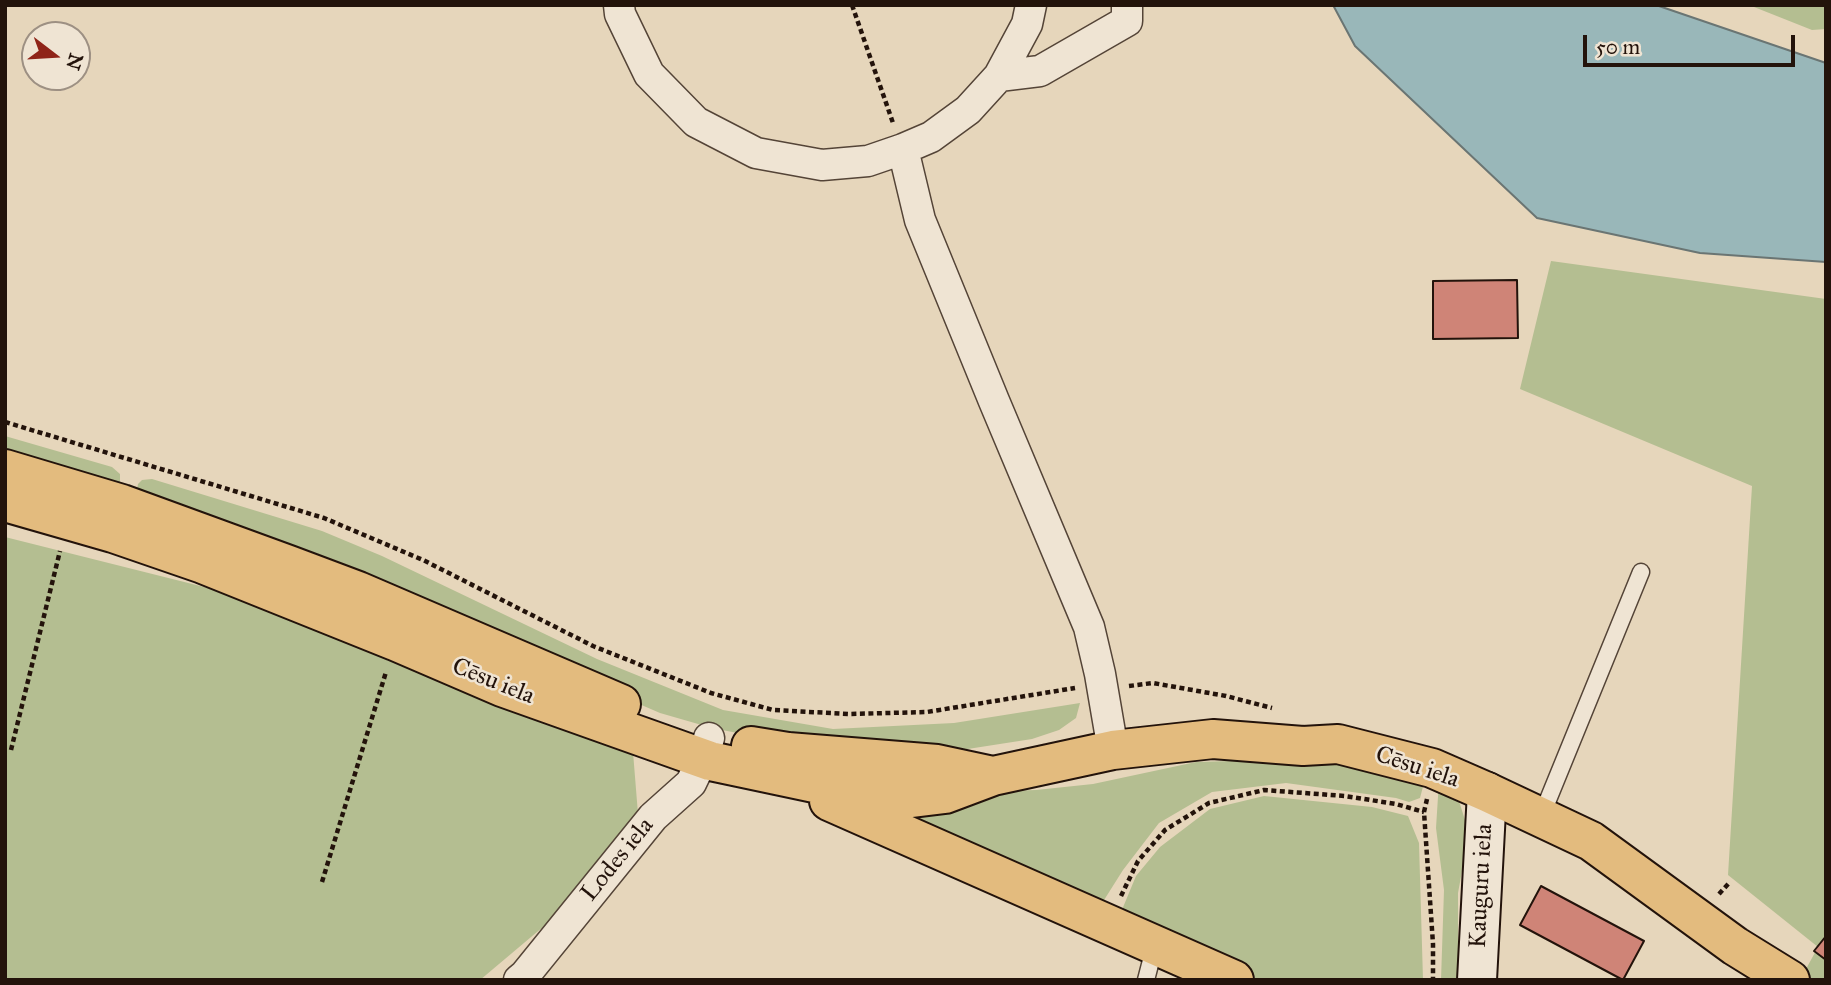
<!DOCTYPE html>
<html>
<head>
<meta charset="utf-8">
<style>
  body { margin:0 }
  #map { position:relative; width:1831px; height:985px; overflow:hidden; background:#e6d6bb; font-family:"IM FELL Great Primer",serif }
  canvas { display:block }
  .frame { position:absolute; inset:0; border:7px solid #23130b; pointer-events:none }
  .north { position:absolute; left:21px; top:21px; width:70px; height:70px; box-sizing:border-box; background:#efe4d3; border:2px solid #9d9083; border-radius:50%; rotate:107deg; font-size:19px; font-weight:700; line-height:28px; text-align:center; color:#23130b }
  .north::after { content:''; display:block; margin:auto; width:24px; height:32px; background:#8f2418; clip-path:polygon(50% 0,100% 100%,50% 72%,0 100%) }
  .scale { position:absolute; left:1583px; top:35px; width:212px; height:32px; box-sizing:border-box; border:4px solid #23130b; border-top:0; padding-left:9px; font-size:21px; line-height:24px; white-space:nowrap; color:#23130b; -webkit-text-stroke:5px #efe4d3; paint-order:stroke }
</style>
</head>
<body>
<div id="map">
<canvas width="1831" height="985"></canvas>
<div class="frame"></div>
<div class="north">N</div>
<div class="scale">50 m</div>
</div>
<script>
const c = document.querySelector('canvas').getContext('2d');
c.lineJoin = 'round';
function fill(path, color) {
  c.fillStyle = color;
  c.fill(path, 'evenodd');
}
function trace(path, color, width, dash) {
  c.strokeStyle = color;
  c.lineWidth = width;
  c.lineCap = dash ? 'butt' : 'round';
  c.setLineDash(dash || []);
  c.stroke(path);
}
function drawText(font, color, halo, rows, align = 'center') {
  c.font = font + ' "IM FELL Great Primer",serif';
  c.lineWidth = 5;
  c.setLineDash([]);
  c.textBaseline = 'middle';
  c.strokeStyle = halo;
  c.fillStyle = color;
  for (const [text, x, y, turn = 0] of rows) {
    c.save();
    c.translate(x, y);
    c.rotate((+turn || 0) * Math.PI / 180);
    c.textAlign = isNaN(turn) ? turn : align;
    if (halo) c.strokeText(text, 0, 0);
    c.fillText(text, 0, 0);
    c.restore();
  }
}
fill(new Path2D(`
  M1749 5H1826V29L1812 30Z
  M1551 261 1826 299V980H1800L1818 947 1728 875 1752 486 1520 389Z
  M5 436 112 467 120 474V483L117 490 5 457Z
  M152 479 322 531 382 556 597 659 723 710 833 729 954 723 1080 703 1076 718 1059 730 1032 739 942 753 809 747 712 728 660 713 535 659 136 495 138 484 142 480Z
  M5 537 256 600 633 752 638 814 556 916 480 980H5Z
  M1303 759 1361 761 1425 779 1420 798 1409 802 1396 798 1286 783 1212 792 1159 823 1123 870 1099 908 900 820 974 792 1036 790 1093 784 1196 762Z
  M1439 781 1459 801 1469 833 1458 893V980H1441L1444 890 1436 828Z
  M1264 796 1372 807 1408 816 1419 843 1423 980H1259L1119 917 1136 876 1160 847 1210 809Z`), '#b4be91');
const water = new Path2D(`
  M1333 5H1656L1826 63V262L1700 253 1537 218 1355 46Z`);
fill(water, '#99b7b9');
trace(water, '#6a7573', 2);
const building = new Path2D(`
  M1517 280 1518 338 1433 339V281Z
  M1541 886 1644 941 1623 980 1520 925Z
  M1826 936V960L1814 951Z`);
fill(building, '#cf8477');
trace(building, '#23130b', 2);
const lane = new Path2D(`
  M1541 817 1641 572
  M1146 980 1155 945`);
const street = new Path2D(`
  M619 5 620 14 649 74 696 122 756 153 822 165 868 161 903 149 931 137 968 110 999 76 1027 24 1031 5
  M999 76 1040 71 1127 21V5
  M903 149 920 220 994 401 1089 627 1100 674 1113 750
  M519 980 525 975 653 817 691 783 703 758 709 738`);
const secondary = new Path2D(`
  M1477 980 1487 792`);
const primary = new Path2D(`
  M5 469 122 504 289 565 358 591 621 704
  M5 502 113 533 203 564 395 641 502 687 710 761 828 786 904 799 945 794 993 776 1113 750 1213 739 1303 746 1338 744 1432 768 1487 792 1591 841 1735 946 1790 980
  M751 746 788 752 937 764 993 776
  M829 801 1234 980`);
trace(lane, '#544437', 19);
trace(street, '#544437', 33);
trace(secondary, '#23130b', 42);
trace(primary, '#23130b', 42);
trace(new Path2D(`
  M852 5 893 123
  M5 422 324 518 423 560 593 646 711 693 773 710 849 714 927 712 1075 688
  M1129 686 1153 683 1226 696 1272 708
  M11 750 60 551
  M1427 799 1424 812 1433 944V980
  M322 882 386 672
  M1719 894 1730 882
  M1121 896 1138 861 1165 830 1209 803 1264 790 1345 796 1396 804 1424 812`), '#23130b', 4.5, [5, 3.5]);
trace(lane, '#efe4d3', 16);
trace(street, '#efe4d3', 30);
trace(secondary, '#efe4d3', 38);
trace(primary, '#e3bb7e', 38);
drawText('24px', '#23130b', '#efe4d3', [
  ["Cēsu iela",493,682,22],
  ["Cēsu iela",1417,768,18],
  ["Lodes iela",618,860,-51],
  ["Kauguru iela",1482,886,-87]
]);
</script>
</body>
</html>
